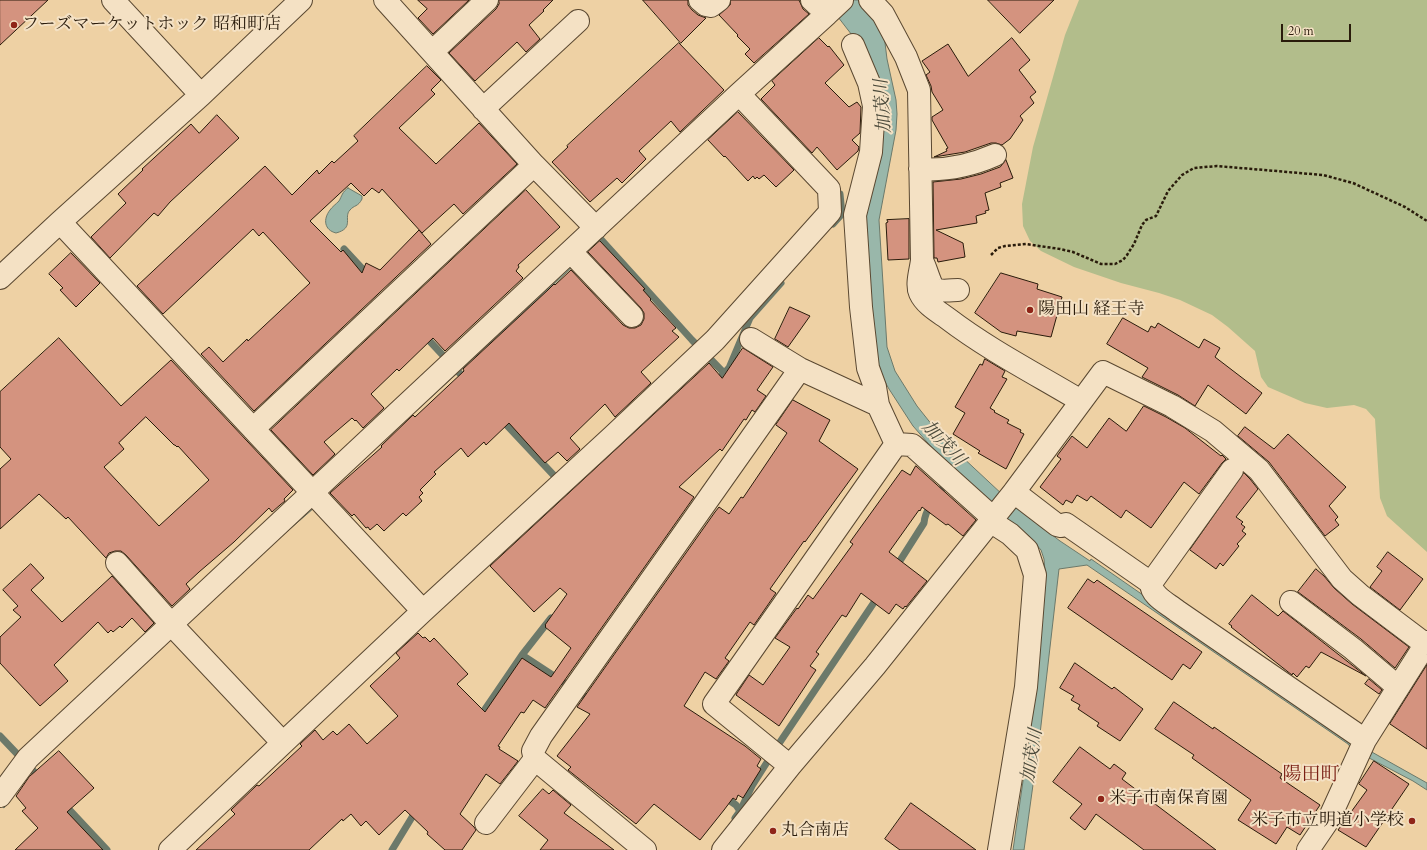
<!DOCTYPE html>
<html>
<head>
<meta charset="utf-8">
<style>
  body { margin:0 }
  #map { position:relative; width:1427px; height:850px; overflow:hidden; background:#eed1a4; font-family:Cardo,serif }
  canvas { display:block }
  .scale { position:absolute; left:1281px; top:24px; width:70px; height:18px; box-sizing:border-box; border:2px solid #291b0b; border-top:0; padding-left:5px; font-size:12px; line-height:14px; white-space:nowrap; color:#291b0b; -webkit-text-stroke:3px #f4e1c4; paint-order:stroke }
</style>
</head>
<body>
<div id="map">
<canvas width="1427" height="850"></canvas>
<div class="scale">20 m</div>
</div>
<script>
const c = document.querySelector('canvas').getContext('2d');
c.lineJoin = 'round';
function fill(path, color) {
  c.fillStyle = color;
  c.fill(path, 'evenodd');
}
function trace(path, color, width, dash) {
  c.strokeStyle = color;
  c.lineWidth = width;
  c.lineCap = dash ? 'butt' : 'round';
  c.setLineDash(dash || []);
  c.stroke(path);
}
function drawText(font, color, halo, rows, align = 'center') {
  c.font = font + ' Cardo,"Noto Serif JP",serif';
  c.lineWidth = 4;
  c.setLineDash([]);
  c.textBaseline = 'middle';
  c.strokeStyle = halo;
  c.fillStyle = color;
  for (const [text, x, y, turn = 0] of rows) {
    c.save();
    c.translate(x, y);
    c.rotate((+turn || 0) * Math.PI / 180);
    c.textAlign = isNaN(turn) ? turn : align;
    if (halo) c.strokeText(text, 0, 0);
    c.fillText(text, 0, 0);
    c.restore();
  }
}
fill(new Path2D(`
  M1079 0H1427V552L1387 516 1380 498 1375 419 1366 409 1354 405 1327 408 1305 403 1268 387 1261 377 1255 351 1228 327 1212 315 1180 300 1159 293 1121 283 1074 267 1041 251 1030 241 1023 226 1022 204 1033 147 1065 35Z`), '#b2bd8b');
const water = new Path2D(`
  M825 0H872L884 35 887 59 896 100 897 114 896 130 879 220 887 347 895 371 917 406 944 440 1019 510 1060 541 1090 561 1091 559 1332 726 1370 751 1427 783V790L1413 781 1352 749 1348 744 1087 565 1059 569 1040 734 1024 850H1013L1030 733 1039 653 1045 571 1044 559 1041 550 1029 536 1006 520 941 458 913 426 889 389 879 371 875 358 865 218 882 137 855 39 838 17C750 94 667 178 581 256L578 262 326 494 314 508 260 555 25 776 4 808 0 805 32 758Z
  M348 188 362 196V199C358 207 354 205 350 210 343 217 355 228 336 233 324 230 323 219 330 210 332 207 336 204 339 201 342 196 342 192 348 188Z`);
fill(water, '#99b7aa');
trace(water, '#6c796a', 1);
trace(new Path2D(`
  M833 224 842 214 840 194
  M598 236 692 340 724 373
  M344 249 369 276
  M424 335 466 380
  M715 383 729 368 750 318 781 283
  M501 419 576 499
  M896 567 924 523C925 508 939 493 948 481
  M522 655 592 701
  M479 718 522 655 551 618
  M0 736 40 778
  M723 796 736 805 740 811
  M63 803 107 850
  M735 818 740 811 752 786 776 748 879 595
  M392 850 417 809`), '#6c796a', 7);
const building = new Path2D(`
  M0 0H48L0 45Z
  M418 0H469L433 34 418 18 427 9Z
  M499 0H553L543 10 544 11 529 25 540 39 526 52 517 42 475 81 449 53 496 9 499 4Z
  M643 0H688V5L692 10 698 15 706 18 681 43Z
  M731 0H799L803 9 809 14 754 63 745 54 750 49 737 36 738 35 719 15 730 5Z
  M988 0H1054L1020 33Z
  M819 38 828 47 829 46 844 65 825 83 849 107 857 102 861 107 860 133 852 140 859 147 858 151 837 170 817 147 812 153 761 99 775 85 772 81Z
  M1012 38 1030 60 1019 70 1036 92 1030 97 1034 103 1020 116 1023 120 1010 139 1002 145 996 143H991L965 152 934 157 947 151 946 149 948 148 932 120V117L943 110 932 92 931 86 926 75 930 72 922 61 948 44 968 76Z
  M679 43 724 90 680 132 671 121 639 151 646 159 622 183 617 178 590 202 552 162 568 147 567 146Z
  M427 66 441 80 431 90 435 94 399 128 436 164 479 123 517 164 463 214 454 204 422 233 382 189 379 193 372 188 364 196 351 183 310 221 341 252 343 250 362 273 366 263 380 270 419 230 431 244 254 411 201 354 209 347 223 362 247 339 248 341 310 283 263 232 259 236 253 229 163 314 137 286 265 166 292 195 317 170 319 174 332 161 334 163 358 141 354 136Z
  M738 112 794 170 776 187 764 175 759 179 757 177 755 179 753 176 748 181 725 156 724 157 708 140Z
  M217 115 239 138 170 202 158 216 154 213 110 258 91 237 126 203 118 194 143 170 142 169 191 124 199 133Z
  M1006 160 1013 178 1000 183 1001 187 985 193 989 210 985 211 986 213 976 216 977 223 936 230 963 243 965 257 938 262 937 258H934L933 182 961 179 981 174 1000 167Z
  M526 190 560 227 518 265 519 267 516 271 523 278 445 351 433 338 399 371 397 369 371 394 384 408 363 428 356 420 355 421 352 418 324 442 335 454 313 475 271 430Z
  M909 219V259L888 260 886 223 888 222 887 220Z
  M600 241 645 289 643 290 651 299 650 300 676 328 672 331 679 337 641 372 651 383 615 417 605 404 570 438 580 449 567 461 558 452 545 463 509 423 486 445 484 442 468 457 461 448 434 472 436 474 420 490 423 493 419 497 422 501 406 516 403 513 384 531 377 524 370 530 368 527 366 528 354 514 352 516 330 493 382 447 381 446 413 415 415 417 464 371 463 369 548 290 554 284 555 285 571 270 623 325 629 328H635L641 325 644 319V313L641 308 588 252Z
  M71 253 100 283 76 307 60 290 63 288 49 274Z
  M1001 273 1038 284 1037 289 1062 297 1051 337 1017 331 1016 336 1001 332 975 313Z
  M790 307 810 316 788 347 775 339Z
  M1123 318 1148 332 1151 326 1155 328 1158 323 1199 348 1204 339 1220 348 1215 357 1262 393 1246 414 1208 385 1195 406 1178 395 1142 377 1148 368 1107 344Z
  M59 338 121 406 171 360 293 490 284 499 285 501 280 505 272 512 269 508 234 542 199 572 186 584 190 589 172 606 126 555 121 551H115L109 553 106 558 68 517 66 519 39 494 0 529V469L11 459 0 447V392ZM146 417 174 445H175L177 447 178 446 209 480 159 526 104 467 124 449 119 443Z
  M743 348 773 367 757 390 766 396 755 412 752 410 746 420 744 419 722 451 720 449 679 487 694 497 545 708 533 700 524 713 521 712 498 746 500 747 499 749 518 761 500 784 486 774 460 814 474 827 476 830 462 850H445L427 834 428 832 405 810 379 835 366 821 361 826 351 814 343 821 342 819 309 850H196L235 814 231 810 257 785 259 786 302 746 300 744 315 730 323 740 333 731 337 735 349 724 367 744 398 716 370 686 400 658 396 653 418 633 423 638 425 637 430 642 434 638 468 674 457 684 485 712 522 658 551 677 571 648 545 627 546 626 545 625 567 594 560 588 534 612 490 566 709 363 722 378Z
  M985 359 1005 371 1002 377 1007 379 990 408 995 411 994 412 1009 420 1007 423 1021 430 1020 432 1024 434 1006 469 978 453 980 451 953 434 965 413 955 407 980 364 982 365Z
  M793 400 830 420 819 441 858 469 805 542 804 541 770 589 776 593 754 625 750 622 725 658 729 661 716 679 705 672 684 706 745 746 761 759 757 766 761 769 743 798 738 795 736 800 733 798 724 810 700 840 654 804 636 824 568 770 571 767 557 756 590 714 577 707 715 512 719 507 729 514 741 497 743 498 787 433 776 425Z
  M1144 406 1166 417 1185 428 1221 456 1222 455 1226 459 1222 463 1199 494 1184 482 1151 528 1126 510 1121 518 1091 496 1087 501 1077 495 1072 503 1066 500 1063 505 1040 487 1061 459 1057 456 1072 436 1087 448 1109 418 1126 431Z
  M1245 427 1274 449 1288 434 1346 487 1329 506 1338 517 1335 520 1339 525 1325 536 1269 462 1238 436Z
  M916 466 976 520 963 536 948 524 946 525 922 507 920 511 919 510 889 552 927 581 906 607 905 606 903 609 896 604 889 614 861 593 846 617 842 615 816 652 819 654 810 666 816 670 779 726 736 695 737 693 749 675 763 685 790 647 775 638 797 608 798 609 808 595 813 599 853 544 850 542 902 470 910 475Z
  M1244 473 1250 479 1258 489 1236 517 1243 522 1241 524 1245 527 1242 531 1246 534 1237 544 1239 546 1223 566 1220 563 1216 569 1190 550Z
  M1388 552 1423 579 1400 610 1370 587 1382 571 1377 567Z
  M31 564 44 578 31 590 62 622 112 576 154 623 145 632 132 618 122 628 120 626 113 632 111 630 108 633 98 622 54 665 68 681 40 706 0 663V637L21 617 13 610 18 606 3 590Z
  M1316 569 1324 576 1334 588 1352 604 1409 647 1395 668 1361 639 1298 592Z
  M1088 579 1094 583 1097 580 1202 652 1190 669 1183 664 1172 680 1068 608Z
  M1252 595 1278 616 1283 611 1366 676 1321 652 1309 668 1306 666 1297 677 1293 673 1292 675 1231 627 1232 626 1229 624Z
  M1075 663 1112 689 1114 687 1143 709 1120 741 1097 726 1099 723 1078 709 1080 705 1071 700 1074 696 1060 688Z
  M1427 665V749L1390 724Z
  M1369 679 1382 690 1379 694 1365 684Z
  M1174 702 1213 729 1214 727 1282 774 1280 778 1320 805 1300 835 1287 827 1276 844 1238 820 1251 800 1192 758 1194 755 1155 729Z
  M1080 747 1110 769 1114 764 1126 773 1122 779 1216 850H1144L1096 814 1085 830 1070 818 1082 804 1053 782Z
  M59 751 94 788 67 812 103 850H15L38 828 22 811 26 808 16 796 29 777Z
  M1374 761 1409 784 1366 847 1338 830 1367 790 1359 784Z
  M543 789 549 794 553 790 571 805 564 813 614 850H540L548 840 519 816Z
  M911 803 976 850H900L885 839Z`);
fill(building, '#d4937f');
trace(building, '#291b0b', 1);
const minor = new Path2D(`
  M113 0 201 95
  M385 0 534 165
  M700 0 706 5 711 6 719 0
  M812 0 827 14 842 0
  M870 0 883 14 906 57 919 90 922 260C921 270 916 284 920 293 925 304 937 311 947 318 989 350 1036 374 1081 401
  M853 45 869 83 874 106 871 152 855 215 861 307 868 368 875 387 878 405
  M432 52 487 0
  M483 109 578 21
  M920 169C946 171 972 165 995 155
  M60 222 423 611
  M571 252 632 316
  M923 263C926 268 931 288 935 289 941 292 952 290 958 290
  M0 278 60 222 201 95 301 0
  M751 339 800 369 878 405 896 444 714 704 790 766 875 666 1014 492 1103 372 1172 406 1213 431 1259 470 1342 579 1360 595 1425 644
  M253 429 534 165 596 228
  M896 444 912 445 993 518
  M1232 470 1151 583C1151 596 1167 603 1177 611L1365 740
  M1014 492 1057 525 1061 526 1066 524 1151 583
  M990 521 1010 534 1027 550 1035 575 1026 687 999 850
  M117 563 171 624 283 743 170 850
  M1291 602 1353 649 1398 687
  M283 743 423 611 613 436 715 340 830 212 829 189 739 94
  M0 796 28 758 739 94 827 14
  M486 823 535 759
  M645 850 547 769 535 759 533 751 541 736 800 369
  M723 850 790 766
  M1308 850 1329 819 1365 740 1427 642`);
trace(minor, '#5a4831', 24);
trace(new Path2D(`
  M991 255 998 248 1005 246 1026 244 1060 249 1073 252 1101 264H1115L1123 260 1127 255 1134 244 1142 225 1146 220 1156 216 1168 191 1182 175 1194 168 1217 166 1323 175 1353 183 1405 207 1427 221`), '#291b0b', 2.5, [3, 2]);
trace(minor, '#f4e1c4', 22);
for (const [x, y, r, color] of [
  [14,25,4,"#8f2418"],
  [1030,310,4,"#8f2418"],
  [1101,799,4,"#8f2418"],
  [1412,821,4,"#8f2418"],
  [773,831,4,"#8f2418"]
]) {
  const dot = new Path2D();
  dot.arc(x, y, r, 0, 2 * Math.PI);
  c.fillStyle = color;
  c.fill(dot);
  trace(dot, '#f4e1c4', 1.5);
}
drawText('17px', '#291b0b', '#f4e1c4', [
  ["フーズマーケットホック 昭和町店",22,25],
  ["陽田山 経王寺",1038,310],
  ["米子市南保育園",1109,799],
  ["米子市立明道小学校",1404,821,"right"],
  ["丸合南店",781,831]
], 'left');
drawText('italic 18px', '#4b4a3b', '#f4e1c4', [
  ["加茂川",884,106,-94],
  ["加茂川",943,444,47],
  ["加茂川",1033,756,-81]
]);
drawText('19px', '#7a1f14', '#f4e1c4', [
  ["陽田町",1311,776]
]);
</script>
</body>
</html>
